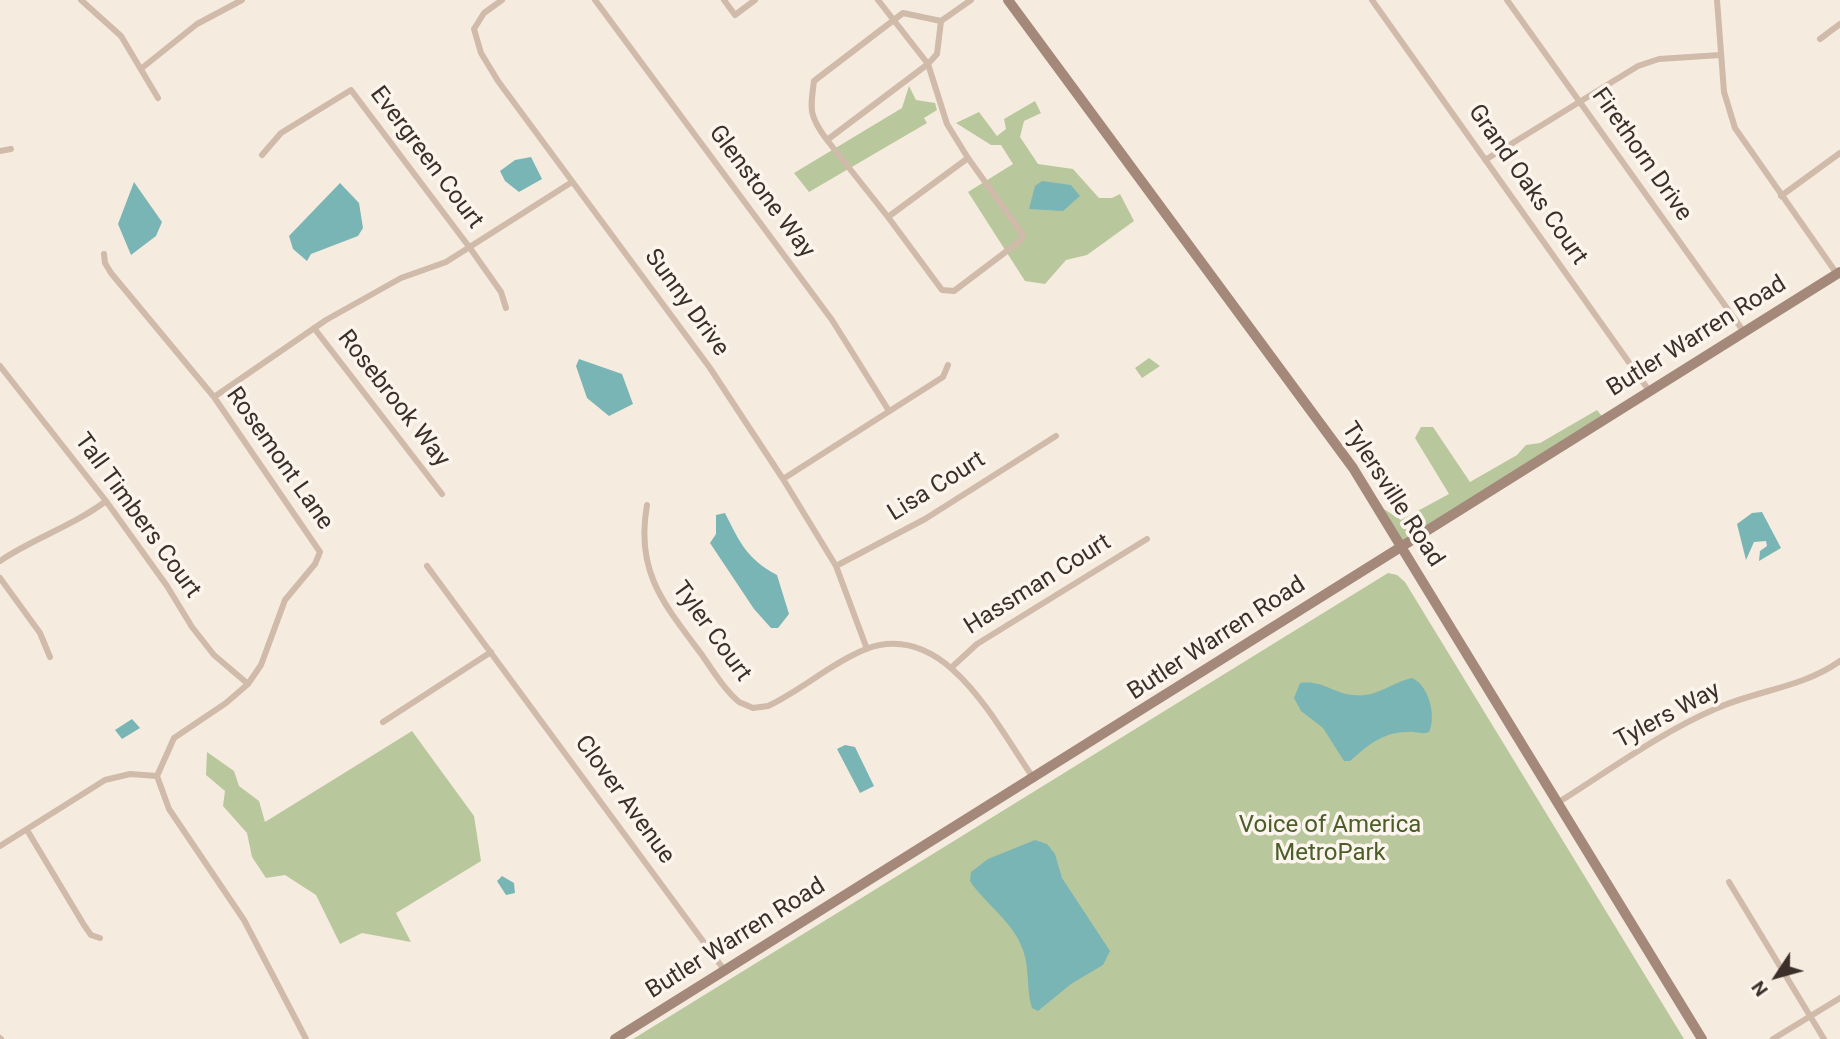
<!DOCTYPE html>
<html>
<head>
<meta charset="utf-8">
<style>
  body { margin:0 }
  #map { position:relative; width:1840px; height:1039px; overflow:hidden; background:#f6ebdf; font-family:Roboto,sans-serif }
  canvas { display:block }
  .north { position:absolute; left:1742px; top:941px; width:70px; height:70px; -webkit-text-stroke:5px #fcf5ed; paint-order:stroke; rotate:234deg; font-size:19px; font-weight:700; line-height:28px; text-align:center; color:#3c2f2a }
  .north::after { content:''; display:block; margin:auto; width:24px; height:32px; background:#3c2f2a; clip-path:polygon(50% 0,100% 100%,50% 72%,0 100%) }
</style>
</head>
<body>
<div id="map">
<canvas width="1840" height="1039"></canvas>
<div class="north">N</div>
</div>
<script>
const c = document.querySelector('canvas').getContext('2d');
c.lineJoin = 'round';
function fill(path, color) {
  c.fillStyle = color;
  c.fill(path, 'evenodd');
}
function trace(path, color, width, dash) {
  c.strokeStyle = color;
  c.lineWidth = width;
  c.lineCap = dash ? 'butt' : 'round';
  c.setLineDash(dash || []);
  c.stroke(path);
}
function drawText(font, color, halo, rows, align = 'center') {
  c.font = font + ' Roboto,sans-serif';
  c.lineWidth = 7;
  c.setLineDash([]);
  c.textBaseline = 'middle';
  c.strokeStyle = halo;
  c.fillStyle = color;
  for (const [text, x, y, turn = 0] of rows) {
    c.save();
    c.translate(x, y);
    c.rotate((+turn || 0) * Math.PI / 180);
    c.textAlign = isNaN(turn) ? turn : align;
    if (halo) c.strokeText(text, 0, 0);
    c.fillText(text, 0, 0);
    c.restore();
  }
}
fill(new Path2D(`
  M909 86 916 100 935 103 937 110 924 118 927 123 809 192 794 173 902 108Z
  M1035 101 1041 113 1024 121 1020 137 1038 164 1073 169 1099 198H1112L1120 194 1134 221 1087 255 1066 260 1045 284 1025 281 968 192 1013 164 1001 145H991L956 123 979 112 997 136 1006 129 1004 119Z
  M1149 358 1160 366 1142 378 1135 368Z
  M1597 410 1605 420 1403 547 1376 504 1401 520 1449 494 1415 438 1421 427H1433L1470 482 1517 455 1526 445 1540 443Z
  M1388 573 1397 575 1405 582 1684 1039H633Z
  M412 731 474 816 481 861 396 913 411 942 362 933 340 944 316 895 285 875 266 878 252 857 247 833 223 806 225 791 206 775 207 752 234 771 239 786 259 801 265 822Z`), '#b9c79d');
fill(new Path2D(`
  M531 157 542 179 519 192 505 181 500 171 515 160Z
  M1042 181 1071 185 1080 196 1063 211 1029 209 1035 186Z
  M134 182 162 222 156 236 131 255 118 224Z
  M340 183 359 203 363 228 358 236 311 254 307 261 293 249 289 236Z
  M579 359 622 374 633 404 609 416 587 398 576 366Z
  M1762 512 1781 548 1759 561 1760 551 1767 546 1766 541 1754 542 1746 560 1737 524 1752 513Z
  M725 513C740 543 747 559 777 575L789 614 778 628H771L754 609 710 543 716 534V515Z
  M1412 678C1428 684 1437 716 1429 732 1420 735 1417 731 1408 732 1383 732 1368 745 1350 761H1344L1323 728 1301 711 1294 698 1300 683C1323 680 1332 693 1353 695 1377 698 1390 683 1412 678Z
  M132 719 140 728 122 739 115 730Z
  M845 745 855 747 874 786 860 793 837 749Z
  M1035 840 1047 844 1055 854 1062 878 1110 951 1103 965 1071 984 1038 1011 1032 1008C1026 991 1030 969 1023 950 1013 921 986 905 970 881L971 872 988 859Z
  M502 876 514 883 515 893 506 895 497 881Z`), '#7ab5b6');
trace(new Path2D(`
  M81 0 121 36 158 98
  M502 0 484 13 474 29 481 53 498 81 710 368 783 479 836 566 867 649
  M595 0 832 320 889 411
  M724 0 735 15 755 0
  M1372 0 1650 392
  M1507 0 1744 332
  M1717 0 1724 92 1735 128 1837 274
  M941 21 903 13 814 81C810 110 809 116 827 140L928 64 937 54 941 21 971 0
  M1820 39 1840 24
  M142 68 197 24 242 0
  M827 140 888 217 968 158 947 124 928 64 878 0
  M0 151 11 149
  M262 155 281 133 351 90 470 248 501 292 506 308
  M1485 160 1638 66 1659 59 1720 55
  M1781 196 1840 153
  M888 217 942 290 954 291 1020 241 1023 235 968 158
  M104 254 105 263 111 273 214 397 320 552 315 564 285 600 261 665 248 684 226 703 174 738 157 776 169 809 244 920 306 1039
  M314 328 442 494
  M0 366 106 501 167 586 192 627 214 655 248 684
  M214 397 326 320 401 278 446 262 572 182
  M783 479 943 377 948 365
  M647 505C635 572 664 604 702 655 713 671 724 689 739 702L753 708 768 706C802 690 831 663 866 649 946 619 996 725 1034 779
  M0 561C34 538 73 526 106 501
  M427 566 725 971
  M836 566 925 519 1056 436
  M0 578 40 633 50 657
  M952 667 977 644 1147 539
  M383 722 491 652
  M1559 802C1610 770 1660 733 1715 709 1757 690 1802 688 1840 661
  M27 830 84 925 91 935 100 938
  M0 846 105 780 130 774 157 776
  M1729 882 1824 1039
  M0 1038 1 1039
  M1773 1039 1840 998`), '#d0baa9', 6);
trace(new Path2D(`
  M1008 0 1353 468 1702 1039
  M615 1039 1840 272`), '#a4897a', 10);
drawText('24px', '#3c2f2a', '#fcf5ed', [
  ["Firethorn Drive",1641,155,55],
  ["Evergreen Court",426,158,53],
  ["Grand Oaks Court",1527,185,55],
  ["Glenstone Way",761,192,53],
  ["Sunny Drive",686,303,54],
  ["Butler Warren Road",1697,337,-32],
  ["Rosebrook Way",393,399,52],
  ["Rosemont Lane",279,459,55],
  ["Lisa Court",937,487,-32],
  ["Tylersville Road",1392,495,57],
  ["Tall Timbers Court",137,516,54],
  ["Hassman Court",1038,585,-32],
  ["Tyler Court",711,632,54],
  ["Butler Warren Road",1217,639,-33],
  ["Tylers Way",1668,716,-28],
  ["Clover Avenue",624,800,54],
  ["Butler Warren Road",736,939,-32]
]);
drawText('24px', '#4b5e2a', '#fcf5ed', [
  ["Voice of America",1330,826],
  ["MetroPark",1330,854]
]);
</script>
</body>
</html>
